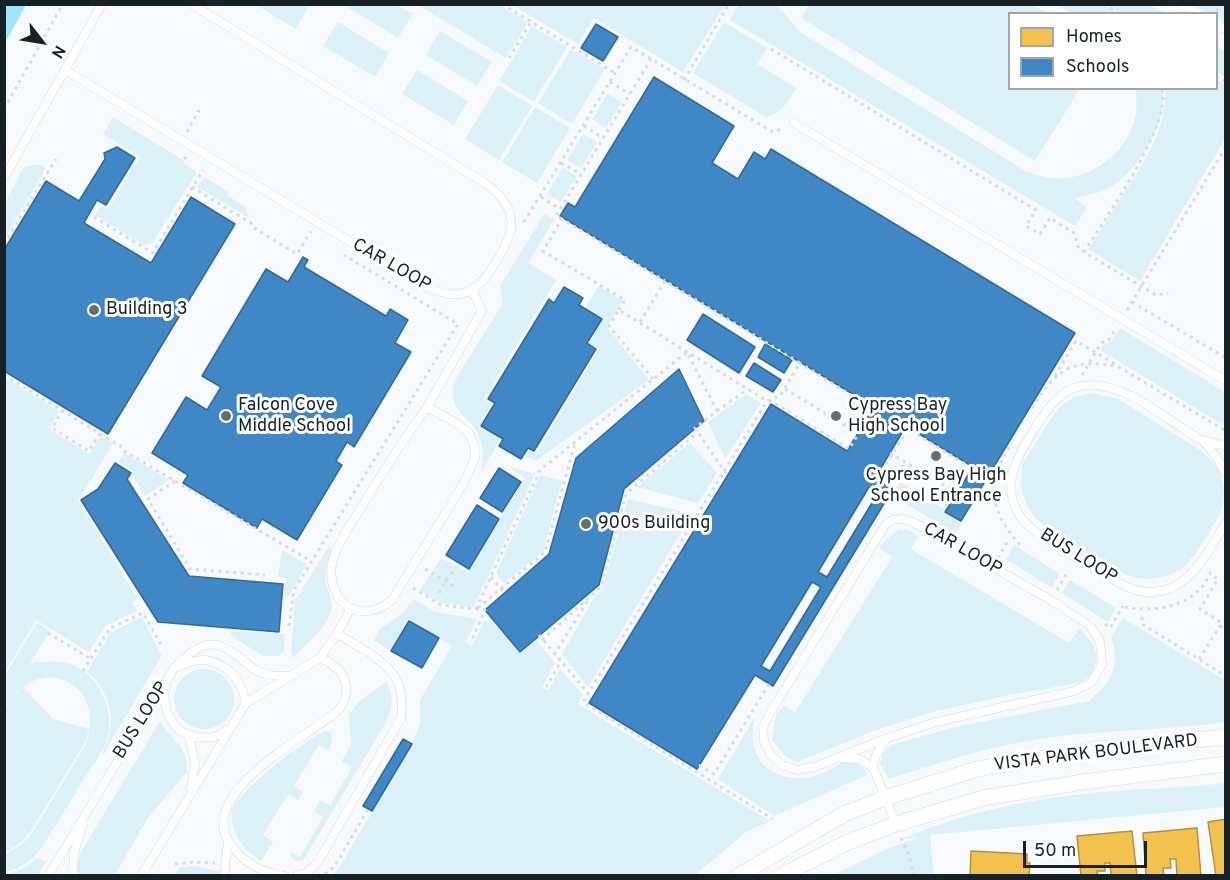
<!DOCTYPE html>
<html>
<head>
<meta charset="utf-8">
<style>
  body { margin:0 }
  #map { position:relative; width:1230px; height:880px; overflow:hidden; background:#f7fafc; font-family:Overpass,sans-serif }
  canvas { display:block }
  .frame { position:absolute; inset:0; border:6px solid #172125; pointer-events:none }
  .legend { position:absolute; left:1008px; top:12px; width:210px; height:78px; box-sizing:border-box; background:#fff; border:2px solid #a2a6a8; margin:0; padding:8px 10px; list-style:none; font-size:18px; color:#172125 }
  .legend li { display:flex; align-items:center; gap:12px; height:30px }
  .legend b { width:30px; border:2px solid #a2a6a8 }
  .north { position:absolute; left:12px; top:12px; width:60px; height:60px; -webkit-text-stroke:4px #fff; paint-order:stroke; rotate:121deg; font-size:16px; font-weight:700; line-height:24px; text-align:center; color:#172125 }
  .north::after { content:''; display:block; margin:auto; width:21px; height:27px; background:#172125; clip-path:polygon(50% 0,100% 100%,50% 72%,0 100%) }
  .scale { position:absolute; left:1023px; top:841px; width:124px; height:27px; box-sizing:border-box; border:3px solid #172125; border-top:0; padding-left:8px; font-size:18px; line-height:21px; white-space:nowrap; color:#172125; -webkit-text-stroke:4px #fff; paint-order:stroke }
</style>
</head>
<body>
<div id="map">
<canvas width="1230" height="880"></canvas>
<div class="frame"></div>
<ul class="legend">
<li><b style="height:16px;background:#f2c14e"></b>Homes</li>
<li><b style="height:16px;background:#3f88c5"></b>Schools</li>
</ul>
<div class="north">N</div>
<div class="scale">50 m</div>
</div>
<script>
const c = document.querySelector('canvas').getContext('2d');
c.lineJoin = 'round';
function fill(path, color) {
  c.fillStyle = color;
  c.fill(path, 'evenodd');
}
function trace(path, color, width, dash) {
  c.strokeStyle = color;
  c.lineWidth = width;
  c.lineCap = dash ? 'butt' : 'round';
  c.setLineDash(dash || []);
  c.stroke(path);
}
function drawText(font, color, halo, rows, align = 'center') {
  c.font = font + ' Overpass,sans-serif';
  c.lineWidth = 6;
  c.setLineDash([]);
  c.textBaseline = 'middle';
  c.strokeStyle = halo;
  c.fillStyle = color;
  for (const [text, x, y, turn = 0] of rows) {
    c.save();
    c.translate(x, y);
    c.rotate((+turn || 0) * Math.PI / 180);
    c.textAlign = isNaN(turn) ? turn : align;
    if (halo) c.strokeText(text, 0, 0);
    c.fillText(text, 0, 0);
    c.restore();
  }
}
fill(new Path2D(`
  M310 4 296 29 256 5V4Z
  M739 4 777 5 800 32 1024 170C1032 173 1041 177 1050 178 1099 183 1146 138 1135 89H1162C1170 120 1137 171 1111 187 1101 193 1086 195 1075 199L1087 207 1075 226 730 20Z
  M348 5H397L413 14 398 38 347 7Z
  M418 5H499L528 22 506 58Z
  M512 5 725 4V5L683 72 594 18 578 44Z
  M809 5H1033L1048 13 1010 14V88L1080 89 1035 161 801 18Z
  M1057 5H1104L1119 13H1071Z
  M1106 5H1150L1165 13H1121Z
  M1193 5H1225V24L1217 18 1216 14 1208 13Z
  M338 22 389 53 375 77 323 46Z
  M724 22 767 48 757 64 796 88C788 102 782 113 766 117L693 73Z
  M532 26 567 47 534 102 499 81Z
  M440 31 492 62 477 86 426 55Z
  M1216 45 1225 51V78L1217 72Z
  M571 49 605 69 572 124 538 103Z
  M417 70 468 101 454 125 402 94Z
  M1217 79 1225 85V139L1140 281 1088 249C1101 230 1113 210 1126 190 1146 158 1167 128 1165 89L1216 88Z
  M498 85 532 106 499 160 465 139Z
  M608 93 622 102 606 128 592 119Z
  M535 107 570 128 537 183 502 162Z
  M113 117 183 160 185 165 197 172 152 243 144 245 95 215 101 205 108 209 140 157 103 134Z
  M583 134 597 142 581 168 567 160Z
  M32 165H42L46 168 5 238V203L24 167Z
  M563 168 577 176 561 202 547 194Z
  M204 177 229 192 228 196 246 207 249 218 197 187Z
  M544 214 554 220 528 263 556 280 484 399 492 404 479 427 500 440 482 470C483 458 484 447 479 436 470 414 448 415 454 382L503 303 500 286Z
  M599 286 623 301 607 327 649 380 537 460 525 457 530 450 536 454 599 349 589 343 603 319 585 308Z
  M1120 328 1225 392V426L1100 350 1103 345 1111 342Z
  M5 378 59 411 49 429 89 454 101 436 113 443 78 501 138 599 132 602 137 611 105 626 89 652 36 620 5 672Z
  M1092 393 1118 399 1200 450C1211 459 1221 469 1223 484 1224 493 1223 507 1219 515 1211 530 1192 563 1178 571 1169 576 1157 579 1147 579 1118 579 1070 542 1045 526L1037 520 1026 504 1021 486 1022 464 1058 408 1074 397Z
  M746 394 761 403 725 459 708 422Z
  M690 443 717 473 698 503 637 487Z
  M124 453 169 480 145 496 132 475 134 472 119 462Z
  M509 467 535 474 474 607 441 603 420 590 441 558 468 572 525 478Z
  M540 475 562 481 543 552 504 583 496 573Z
  M900 482 944 509 943 512 962 523 955 534 892 495Z
  M628 499 692 514 588 687 562 654 595 596 602 590Z
  M899 529 909 530 918 536 911 549 1069 643 1079 628 1094 645 1097 658 1092 674 1080 683 1014 694 932 712 876 730 797 762 785 756 772 740 776 714 784 706 795 712 892 557 878 547Z
  M1014 545 1060 574 1052 588 1006 559Z
  M328 548 332 550C328 561 324 571 326 583 327 590 332 597 332 605 330 626 306 644 293 658L291 652 295 600Z
  M282 550 307 564 289 596 284 595 286 578 278 576Z
  M1070 580 1116 608 1108 622 1062 593Z
  M413 599 436 612 477 619 466 642 472 647 484 621 495 622 519 652 535 639 555 663 542 688 548 690 560 669 583 695 578 704 770 821 746 832 695 875 331 876 337 871 412 744 420 724V700L452 646 409 621 391 651 374 640 380 629 403 613Z
  M142 617 162 655 103 755C103 748 109 740 110 733 114 710 105 686 87 672L110 633Z
  M1123 618 1225 680V722C1155 732 1082 729 1012 744 970 752 929 766 889 779L880 764 882 755 891 745 955 727 1089 701C1111 682 1121 667 1111 637Z
  M37 623 50 631 30 663C54 660 76 659 93 680 105 695 111 712 109 731 107 747 93 765 84 779 68 805 53 832 35 857L19 868 5 872V854L21 845 31 835 86 744C108 681 38 651 5 707V675Z
  M231 631 285 634 284 651 279 656H263L230 635Z
  M174 699a30 30 0 1 1 60 0a30 30 0 1 1-60 0Z
  M386 682C394 694 392 706 388 719L304 859 297 862 291 857 290 852 300 857 323 817 314 811 320 800 330 805 352 767 342 761 351 745 349 715 357 703Z
  M23 687 53 719 89 729 85 743 29 834 19 844 5 852V709L11 698Z
  M755 717C751 735 751 750 764 765 780 781 805 781 825 772 833 769 841 761 850 761 859 761 864 768 867 775L774 816 718 779Z
  M160 721C172 742 188 745 187 772L148 818 115 875H79L76 865 82 850Z
  M326 731 331 733 332 741 329 750 319 745 294 786 303 792 298 800 288 794 263 835 273 842 261 861C245 851 229 832 232 811 235 793 308 737 326 731Z
  M1225 783V807L930 835 934 875H833L891 847 918 838 902 839C974 808 1046 796 1125 790 1158 788 1192 787 1225 783Z
  M38 858 46 862 38 875H5L24 868Z
  M195 866 236 875H175L180 867Z`), '#dcf0f8');
fill(new Path2D(`
  M5 4 26 5 5 43 4 5Z`), '#a1e4fd');
const homes = new Path2D(`
  M1226 819V876H1216L1208 822Z
  M1197 828 1201 876H1177L1176 859H1170L1171 868H1163L1164 876H1146L1143 833Z
  M1132 831 1137 876H1111L1110 863H1105V871H1097L1098 876H1081L1077 836Z
  M971 851 1027 854V863H1030L1029 876H970Z`);
fill(homes, '#f2c14e');
trace(homes, '#b09142', 1.5);
const schools = new Path2D(`
  M596 24 618 37 603 61 581 48Z
  M654 77 734 126 712 163 738 179 754 152 765 159 771 149 1075 333 961 521 945 512 973 467 906 426 875 478 893 489 773 686 755 675 697 769 589 703 771 404 847 451 874 407 560 216 568 203 575 207ZM869 487 878 493 827 577 818 572ZM812 582 821 587 770 671 761 666Z
  M117 147 135 158 106 205 97 200 84 223 151 263 191 197 235 224 108 434 4 371V250L46 181 79 201 105 159 104 153Z
  M303 257 308 260 304 267 386 316 390 309 408 320 395 343 411 352 354 447 347 442 336 461 342 465 297 540 262 519 257 528 183 483 188 475 152 453 186 397 207 410 221 387 202 376 266 269 288 282Z
  M564 287 583 298 579 305 602 319 587 343 596 349 534 451 528 448 521 459 499 446 503 439 481 426 495 403 488 399 549 299 554 303Z
  M703 314 755 347 739 373 687 340Z
  M765 344 792 360 784 373 758 357Z
  M754 363 781 380 773 392 746 376Z
  M679 369 704 421 624 489 599 585 520 652 485 610 549 554 576 458Z
  M115 463 131 473 127 479 189 576 283 584 279 632 158 622 81 500 98 489Z
  M499 468 521 482 502 512 480 498Z
  M477 505 499 519 469 569 446 555Z
  M409 621 439 638 422 668 391 651Z
  M403 739 412 744 372 811 363 806Z`);
fill(schools, '#3f88c5');
trace(schools, '#336995', 1.5);
const lane = new Path2D(`
  M1182 4 1198 14
  M1216 25 1226 30
  M65 70 422 285C437 292 455 299 471 290 482 285 490 271 496 262 516 229 520 211 488 185L191 4
  M794 123 1226 381
  M4 178 102 4
  M427 407 458 424 469 433 474 445 475 458 465 481 392 600C361 626 326 604 332 564 335 547 350 525 359 511 381 475 403 441 427 407Z
  M427 407 482 311 472 290
  M1203 441 1216 456 1226 474
  M1226 446C1218 444 1210 443 1203 440 1196 438 1190 433 1184 429 1155 411 1125 385 1090 385 1067 385 1052 402 1040 420 1025 445 1003 473 1014 504 1016 509 1020 516 1023 520 1035 535 1120 587 1139 591 1149 593 1161 592 1171 588 1197 577 1211 546 1226 523
  M903 519 915 523 1049 599 1090 626 1100 641 1102 664 1092 682 1074 691 936 722 887 738 817 766 798 770 782 765 770 754 764 741 763 727 769 715 885 525 892 520Z
  M165 688C162 712 174 735 199 737 203 737 209 738 213 737 219 736 225 731 231 728
  M246 703 320 658 337 634 350 609
  M189 736 195 764 191 788
  M841 758 858 759 873 767
  M873 767 896 824
  M873 767 876 755 887 738
  M48 876 175 667C196 646 212 634 239 657 245 661 251 668 257 671 268 676 278 676 289 676
  M73 876 74 853 83 824
  M141 876 246 703C243 685 230 665 210 661 199 658 187 663 177 667
  M224 876 228 841
  M285 876C261 872 245 864 231 845 197 799 288 747 318 725 325 720 335 715 340 708 347 698 349 685 342 674 338 667 328 662 320 658
  M296 876 308 872 318 862 401 718C405 683 395 670 366 651 356 645 347 639 337 634`);
const street = new Path2D(`
  M738 876 844 814 885 798 977 769 1098 749 1226 737
  M781 876 846 843 896 824 983 798 1083 782 1226 764`);
trace(lane, '#d2d8db', 9);
trace(street, '#d2d8db', 16);
trace(new Path2D(`
  M502 4 615 73
  M1104 4 1119 14
  M1216 11 1221 4
  M771 49 1036 210 1026 226 1040 234 1050 218 1074 233 1079 249 1156 295 1168 293
  M509 58 531 22
  M1216 76 1226 82
  M684 80 729 4
  M610 82 630 94
  M4 109 63 4
  M584 126 603 138
  M187 132 199 110
  M184 157 190 162
  M561 163 581 174
  M192 187 256 226
  M541 197 560 209
  M94 217 153 253 203 170
  M562 219 556 216 651 59
  M524 222 631 47 773 132 784 128
  M254 228 297 254 311 231
  M4 244 56 159
  M1084 252C1105 218 1172 126 1162 88
  M1132 302 1226 358
  M619 310 625 300 543 251 562 219 665 281
  M1127 310 1226 147
  M640 322 665 281 800 363 780 396 767 401 583 702 773 819
  M4 375 122 447 124 451 311 561
  M1082 375 1101 343 1110 339 1116 328
  M1055 376 1076 341 1115 364
  M653 379 609 326 619 310 767 401
  M785 389 858 433
  M769 400 849 449 873 409 800 363
  M1032 408C1055 370 1073 357 1119 367L1226 431
  M63 410 52 428 89 451 100 433
  M717 411 748 389
  M1009 447C985 485 991 512 1020 545
  M890 453 957 493
  M878 477 908 429 970 467 945 508
  M175 481 148 499 190 569 265 575
  M890 487 906 462
  M998 558 1009 539
  M425 569 455 587
  M491 577 504 593
  M413 588 441 605 485 610 471 642
  M1057 590 1067 573
  M439 593 451 573 457 576
  M1125 607C1151 612 1184 608 1202 587 1206 582 1209 575 1212 570
  M478 608 545 552 575 443
  M476 609 540 470 687 352 717 411 695 428 727 475
  M1142 617V624L1226 676
  M1105 624 1110 628 1123 606
  M289 626 294 590 458 324 344 255
  M1220 626 1226 629
  M48 633 91 659
  M539 635 588 693
  M542 640 601 587 626 494 698 432
  M554 655 588 600
  M1199 659 1222 623 1200 609 1218 579 1210 574
  M83 671 110 628 143 613 163 648
  M546 687 560 663
  M699 765 714 774 769 684
  M901 838 909 855 914 876
  M175 864 194 862 215 863
  M325 874 335 866 368 809
  M906 876 913 873`), '#d9dbdc', 3, [3, 4.5]);
trace(lane, '#fefeff', 8);
trace(street, '#fefeff', 15);
for (const [x, y, r, color] of [
  [94,310,6,"#656d70"],
  [226,416,6,"#656d70"],
  [836,416,6,"#656d70"],
  [936,456,6,"#656d70"],
  [586,524,6,"#656d70"]
]) {
  const dot = new Path2D();
  dot.arc(x, y, r, 0, 2 * Math.PI);
  c.fillStyle = color;
  c.fill(dot);
  trace(dot, '#fff', 2);
}
drawText('18px', '#172125', '#fff', [
  ["CAR LOOP",391,266,30],
  ["CAR LOOP",962,550,30],
  ["BUS LOOP",1078,557,32],
  ["BUS LOOP",142,721,-58],
  ["VISTA PARK BOULEVARD",1096,754,-7]
]);
drawText('18px', '#172125', '#fff', [
  ["Building 3",106,310],
  ["Falcon Cove",238,406],
  ["Middle School",238,427],
  ["Cypress Bay",848,406],
  ["High School",848,427],
  ["Cypress Bay High",936,476,"center"],
  ["School Entrance",936,497,"center"],
  ["900s Building",598,524]
], 'left');
</script>
</body>
</html>
